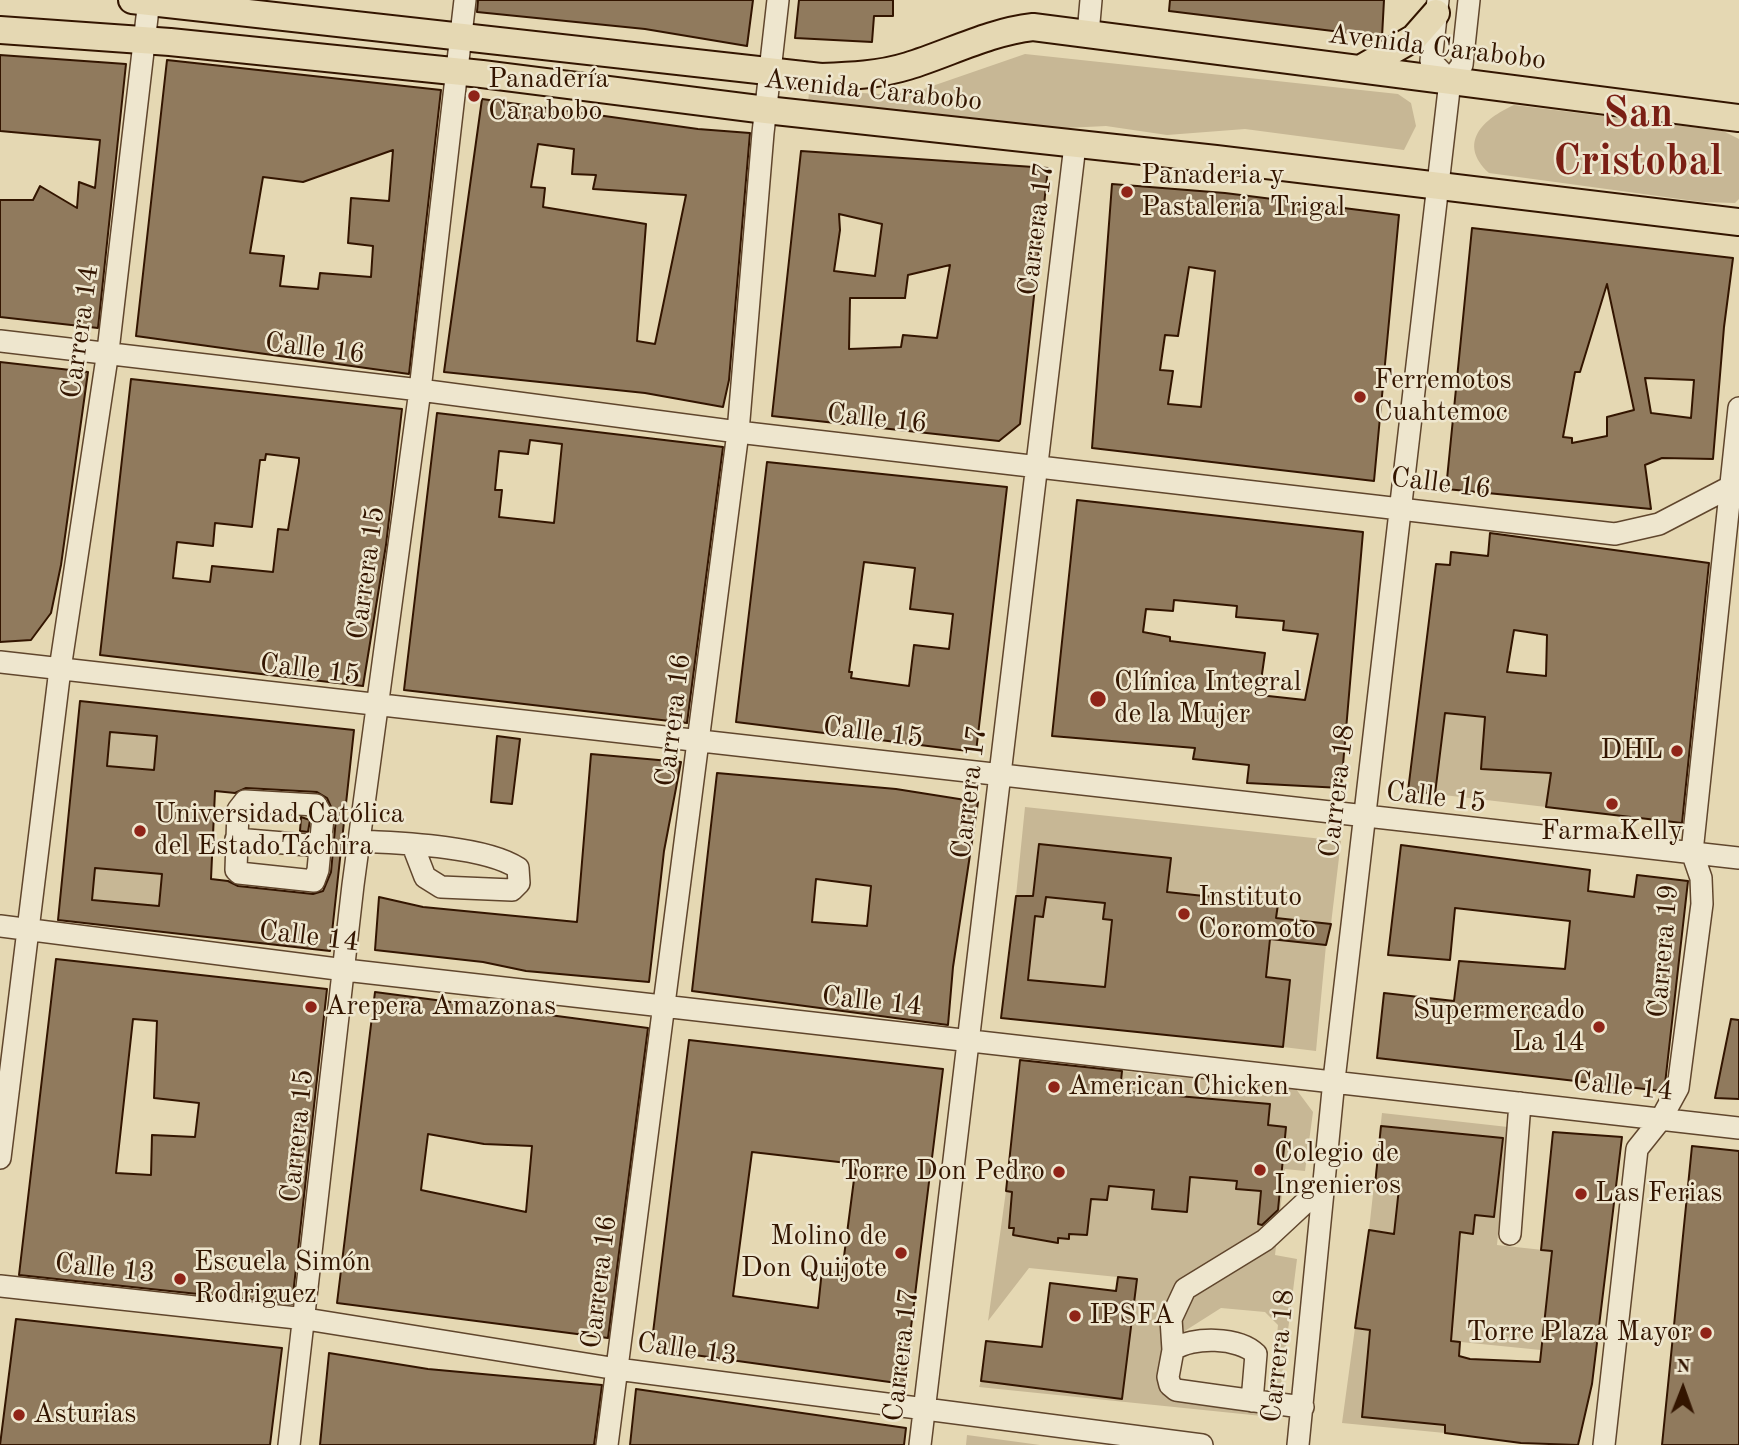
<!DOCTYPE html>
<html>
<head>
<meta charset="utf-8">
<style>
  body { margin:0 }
  #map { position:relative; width:1739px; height:1445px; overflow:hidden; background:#e5d8b3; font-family:"Old Standard TT",serif }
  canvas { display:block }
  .north { position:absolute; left:1648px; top:1354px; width:70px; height:70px; -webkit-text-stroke:5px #eee6ce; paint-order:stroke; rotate:1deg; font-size:19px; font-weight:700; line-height:28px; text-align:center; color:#331500 }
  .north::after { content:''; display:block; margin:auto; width:24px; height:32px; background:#331500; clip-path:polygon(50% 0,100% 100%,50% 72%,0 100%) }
</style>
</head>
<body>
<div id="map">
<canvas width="1739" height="1445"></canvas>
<div class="north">N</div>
</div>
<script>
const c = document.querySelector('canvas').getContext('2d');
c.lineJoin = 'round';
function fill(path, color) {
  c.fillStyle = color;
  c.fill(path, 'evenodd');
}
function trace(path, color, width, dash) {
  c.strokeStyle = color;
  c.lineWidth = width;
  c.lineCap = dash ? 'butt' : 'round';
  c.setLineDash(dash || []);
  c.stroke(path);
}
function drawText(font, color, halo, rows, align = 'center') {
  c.font = font + ' "Old Standard TT",serif';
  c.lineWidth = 5;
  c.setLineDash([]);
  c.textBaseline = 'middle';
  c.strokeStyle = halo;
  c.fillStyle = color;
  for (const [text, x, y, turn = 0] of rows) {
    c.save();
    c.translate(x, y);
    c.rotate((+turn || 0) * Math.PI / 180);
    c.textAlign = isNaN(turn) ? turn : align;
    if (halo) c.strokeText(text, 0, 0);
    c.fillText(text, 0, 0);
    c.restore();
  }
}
fill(new Path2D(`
  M1025 54 1398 94 1411 103 1416 126 1404 150 1245 129 1167 135 1106 126 1025 130 808 106 809 90 880 94 915 92Z
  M1514 105 1723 131 1739 139V199L1735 203 1702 202 1489 173C1457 143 1483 119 1514 105Z
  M1445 713 1485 717 1481 769 1552 773 1546 807 1435 794Z
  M110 732 157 736 154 770 107 766Z
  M1025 807 1341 841 1331 924 1276 918 1277 904 1167 892 1171 859 1033 896H1016Z
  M95 868 162 874 159 906 92 900Z
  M1046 897 1105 903 1104 919 1112 920 1105 987 1050 982 1018 1001 1031 952 1035 916 1043 917Z
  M1270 939 1326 945 1316 1051 1283 1047 1290 980 1261 977Z
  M1122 1071 1296 1089 1313 1112 1305 1171 1285 1169 1275 1255 1297 1259 1279 1402 1271 1392 1278 1325 1265 1312 1221 1308 1169 1341 1163 1395 1253 1406 1262 1416 979 1387 981 1381 1121 1399 1137 1279 1029 1268 988 1321 1006 1191 1107 1200Z
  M1382 1113 1508 1127 1497 1245 1552 1251 1541 1350 1451 1341 1459 1242 1369 1230Z
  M1355 1328 1433 1340 1448 1370 1445 1433 1342 1423Z
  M967 1435 1040 1445H966Z`), '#c7b795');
const building = new Path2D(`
  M478 0H753L747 46 645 29 477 12Z
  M799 0H893V16H874L872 42 795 38Z
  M1170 0H1384L1382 37 1169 11Z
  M0 55 126 64 98 328 0 317V200H33L40 186 77 208 79 182 95 188 100 140 0 131Z
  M167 60 441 90 409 374 136 336ZM393 150 389 201 351 198 348 243 373 246 371 277 320 273 318 289 280 286 284 256 250 253 263 177 303 182Z
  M482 99 698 129 750 133 729 380 723 407 645 393 444 372ZM538 144 574 149 572 174 596 175 593 189 686 195 655 344 637 341 646 224 543 207 545 188 531 187Z
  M801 151 1048 168 1020 424 999 441 772 416ZM839 214 882 224 875 276 834 271 840 230ZM950 265 937 338 903 335 901 347 849 349 850 298H905L908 275Z
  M1112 184 1225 193 1399 215 1374 481 1092 448ZM1189 267 1215 271 1201 407 1168 404 1173 371 1160 370 1165 335 1178 336Z
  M1472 228 1733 258 1724 327 1713 459 1662 458 1645 465 1651 509 1446 489ZM1607 284 1634 410 1607 417V436L1572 443V438L1563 437 1575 372H1580ZM1645 378 1694 380 1691 418 1651 413Z
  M0 362 88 372 61 565 51 613 31 640 0 642Z
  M131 379 402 409 386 545 363 686 100 655ZM266 454 299 458V462L288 530 278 529 273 572 212 566 210 582 173 578 177 542 213 546 215 523 252 527 260 460H265Z
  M437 413 723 447 687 723 404 690ZM530 440 562 444 554 523 499 517 502 490H495L499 451 528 454Z
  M767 462 1007 487 976 752 736 722ZM864 562 915 568 910 609 953 614 949 649 914 645 909 686 851 678 852 672H849Z
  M1077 500 1363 532 1341 788 1247 783 1249 765 1193 759 1195 748 1052 736ZM1174 600 1237 606 1236 617 1284 621 1283 630 1318 634 1305 700 1259 695 1265 653 1170 641V637L1143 632 1146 609 1173 611Z
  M1490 533 1709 563 1682 823 1546 807 1551 773 1481 769 1485 717 1445 713 1435 794 1408 791 1436 564 1450 565 1451 552 1488 556ZM1514 630 1547 635 1546 676 1507 672Z
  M80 701 354 730 330 951 58 920ZM110 732 157 736 154 770 107 766ZM246 788 317 792 327 798 336 818 331 872 323 891 313 894 238 886 228 881 211 879 215 791 235 793ZM95 868 162 874 159 906 92 900Z
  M497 736 520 739 512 804 491 802Z
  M591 754 681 762 664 851 649 982 526 971 483 962 375 950 379 897 423 907 577 922Z
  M717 773 896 789 978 802 953 967 948 1025 692 991ZM816 879 871 886 867 926 812 922Z
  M301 817 310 820 308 832 300 831Z
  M1039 844 1171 858 1167 892 1278 904 1276 918 1331 924 1326 945 1270 939 1266 977 1290 980 1283 1047 1001 1018 1016 896H1033ZM1046 897 1105 903 1103 919 1112 920 1105 987 1028 980 1035 916 1043 917Z
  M1401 845 1590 870 1588 891 1634 897 1637 875 1688 881 1665 1084 1662 1091 1377 1058 1384 993 1454 1001 1459 961 1565 969 1570 921 1455 908 1450 960 1388 955Z
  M56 959 327 989 292 1304 19 1275ZM133 1019 157 1021 154 1098 199 1103 195 1137 152 1135 151 1175 116 1173Z
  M375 992 648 1028 608 1338 337 1303ZM428 1134 484 1144 532 1146 526 1212 421 1190Z
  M1731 1019 1739 1020V1099L1715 1098Z
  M689 1040 943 1069 904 1384 651 1349ZM752 1152 856 1164 842 1272 822 1270 818 1308 733 1296Z
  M1020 1060 1122 1071 1120 1091 1270 1104 1268 1125 1286 1127 1278 1210 1262 1225 1258 1224 1261 1191 1236 1189 1237 1181 1190 1177 1187 1212 1152 1209 1154 1190 1109 1186 1107 1200 1091 1199 1087 1235 1069 1234V1239L1058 1238V1243L1013 1235 1014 1228H1009L1012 1192 1006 1191Z
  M1381 1126 1503 1138 1494 1217 1475 1215 1473 1234 1460 1232 1451 1341 1460 1342 1459 1356 1470 1359 1540 1362 1552 1251 1541 1250 1553 1132 1622 1137 1592 1384 1578 1445 1521 1443 1445 1433V1425L1362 1417 1370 1330 1355 1328 1369 1230 1394 1234 1399 1188 1375 1185Z
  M1692 1146 1739 1151V1445H1662Z
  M1118 1277 1137 1279 1122 1399 981 1381 986 1341 1042 1347 1050 1283 1116 1291Z
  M16 1319 282 1348 270 1445H0Z
  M329 1353 428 1369 602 1385 594 1445H320Z
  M636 1389 906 1428 904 1445H630Z`);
fill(building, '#907a5d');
trace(building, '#331500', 2);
const minor = new Path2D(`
  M1438 0 1431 61 1450 81
  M1088 34 1091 0
  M1450 81 1462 65 1469 0
  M0 341 420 390 738 432 1615 534 1659 524 1732 486 1739 487
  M0 662 1739 858
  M245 801 316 805 323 817 318 870 314 881 239 873 236 870 238 810Z
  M236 839 320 846
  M359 841C400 843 485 846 518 868L519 883 512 890 441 887 425 877 413 846
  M0 926 345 970 1739 1128
  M0 1158 60 669 108 351 149 0
  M1510 1234 1520 1103
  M0 1286 306 1319 617 1369 1202 1445
  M1173 1350 1171 1319 1185 1289 1265 1240 1323 1186
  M1252 1401 1256 1354C1239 1337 1192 1336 1173 1350L1168 1377 1170 1385 1176 1390C1218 1396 1260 1402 1303 1407
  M289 1445 353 885 420 390 465 0
  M607 1445 738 432 763 133 778 0
  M920 1445 1075 145
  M1298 1445 1334 1080 1450 81
  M1604 1445 1637 1149 1661 1119 1678 1088 1702 904 1701 878 1692 852 1739 408`);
const major = new Path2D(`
  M132 0 821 77C850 76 879 75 908 66 950 53 989 32 1033 27L1739 118
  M0 30 170 42 482 74 766 110 1216 159 1739 222
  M1360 69 1414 38 1436 13`);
trace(minor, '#60462d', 24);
trace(major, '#331500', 30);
trace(minor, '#eee6ce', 21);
trace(major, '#e5d8b3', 26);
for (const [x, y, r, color] of [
  [474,96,7,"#8f2418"],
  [1127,192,7,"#8f2418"],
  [1360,397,7,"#8f2418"],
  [1098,699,9,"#8f2418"],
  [1677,751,7,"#8f2418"],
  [1612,804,7,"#8f2418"],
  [140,831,7,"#8f2418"],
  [1184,914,7,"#8f2418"],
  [311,1007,7,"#8f2418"],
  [1599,1027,7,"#8f2418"],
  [1054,1087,7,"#8f2418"],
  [1260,1170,7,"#8f2418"],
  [1059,1172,7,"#8f2418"],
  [1581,1194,7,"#8f2418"],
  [901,1253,7,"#8f2418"],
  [180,1279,7,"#8f2418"],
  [1075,1316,7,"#8f2418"],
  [1706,1333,7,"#8f2418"],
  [19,1415,7,"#8f2418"]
]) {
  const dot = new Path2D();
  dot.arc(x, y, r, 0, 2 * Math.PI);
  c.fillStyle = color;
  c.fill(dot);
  trace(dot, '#eee6ce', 2.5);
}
drawText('28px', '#331500', '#eee6ce', [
  ["Avenida Carabobo",1437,48,7],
  ["Avenida Carabobo",873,91,6],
  ["Carrera 17",1037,229,-83],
  ["Carrera 14",81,332,-82],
  ["Calle 16",315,349,7],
  ["Calle 16",877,419,6],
  ["Calle 16",1441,484,7],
  ["Carrera 15",367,573,-82],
  ["Calle 15",310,670,7],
  ["Carrera 16",674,720,-83],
  ["Calle 15",873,733,7],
  ["Carrera 18",1338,791,-83],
  ["Carrera 17",970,792,-83],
  ["Calle 15",1436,798,7],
  ["Calle 14",309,937,7],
  ["Carrera 19",1664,951,-85],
  ["Calle 14",872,1002,6],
  ["Calle 14",1623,1087,6],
  ["Carrera 15",298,1136,-84],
  ["Calle 13",105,1269,6],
  ["Carrera 16",600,1282,-83],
  ["Calle 13",687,1350,8],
  ["Carrera 17",902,1355,-83],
  ["Carrera 18",1279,1356,-84]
]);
drawText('28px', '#331500', '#eee6ce', [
  ["Panadería",488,80],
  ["Carabobo",488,112],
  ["Panaderia y",1141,176],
  ["Pastaleria Trigal",1141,208],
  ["Ferremotos",1374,381],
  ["Cuahtemoc",1374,413],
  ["Clínica Integral",1114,683],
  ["de la Mujer",1114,715],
  ["DHL",1663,751,"right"],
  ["Universidad Católica",154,815],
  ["del EstadoTáchira",154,847],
  ["FarmaKelly",1612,832,"center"],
  ["Instituto",1198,898],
  ["Coromoto",1198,930],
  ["Arepera Amazonas",325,1007],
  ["Supermercado",1585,1011,"right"],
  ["La 14",1585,1043,"right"],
  ["American Chicken",1068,1087],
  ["Colegio de",1274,1154],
  ["Ingenieros",1274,1186],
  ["Torre Don Pedro",1045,1172,"right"],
  ["Las Ferias",1595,1194],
  ["Molino de",887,1237,"right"],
  ["Don Quijote",887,1269,"right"],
  ["Escuela Simón",194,1263],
  ["Rodriguez",194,1295],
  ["IPSFA",1089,1316],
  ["Torre Plaza Mayor",1692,1333,"right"],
  ["Asturias",33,1415]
], 'left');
drawText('bold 42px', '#7a1f14', '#eee6ce', [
  ["San",1638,115],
  ["Cristobal",1638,163]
]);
</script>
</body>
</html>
